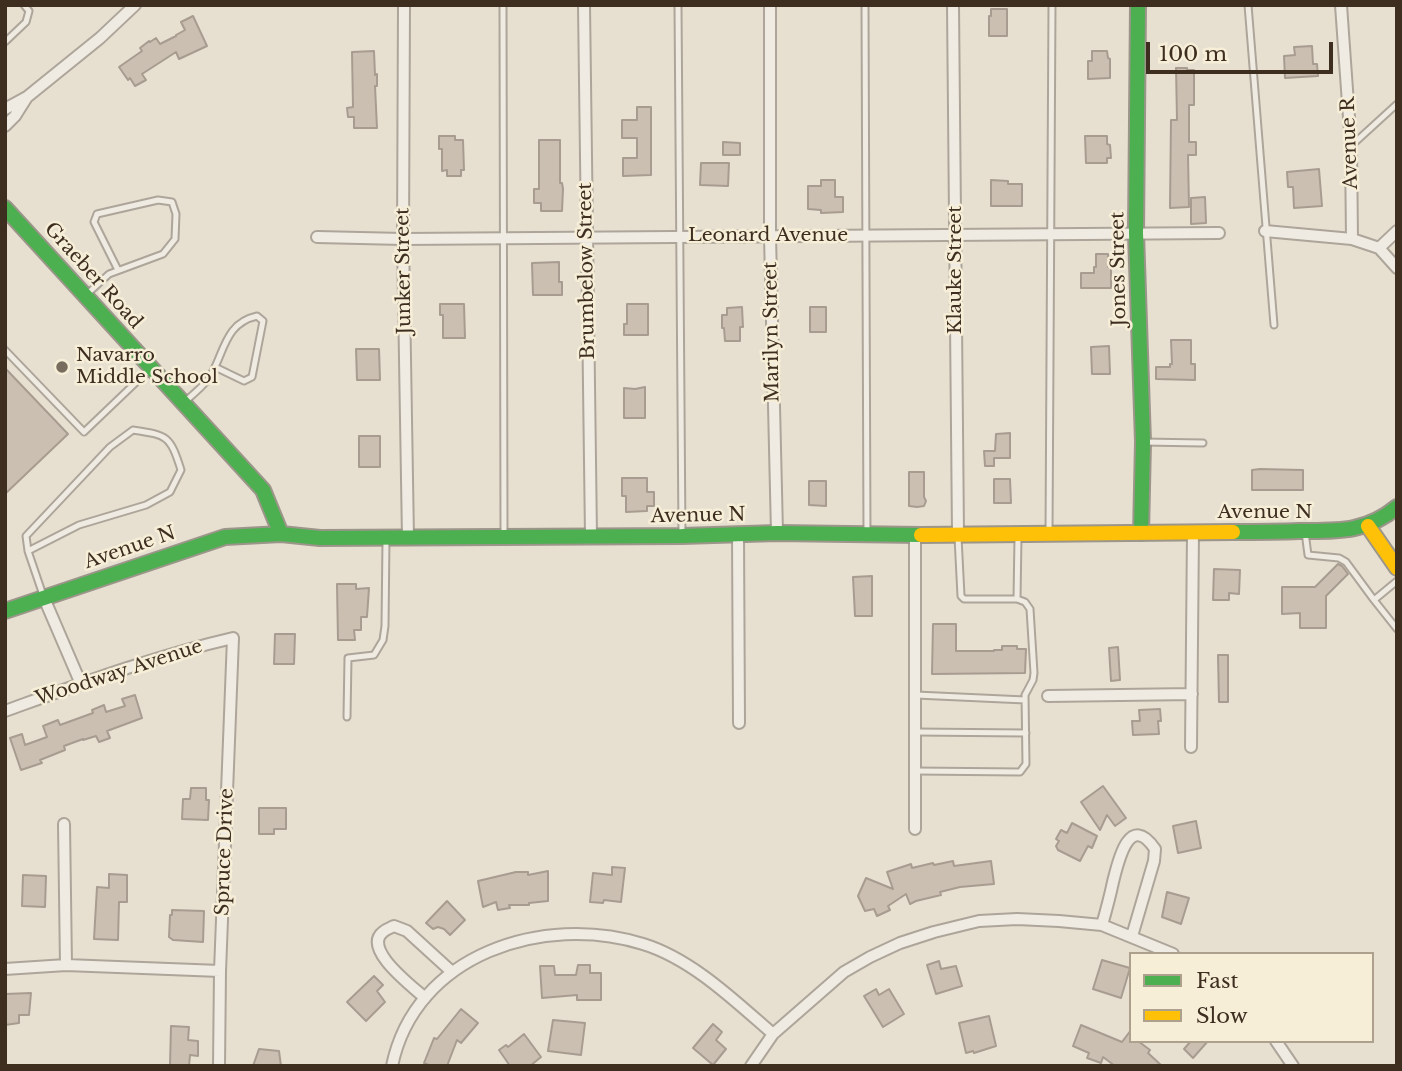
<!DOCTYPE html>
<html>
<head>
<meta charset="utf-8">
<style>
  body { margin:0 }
  #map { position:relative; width:1402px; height:1071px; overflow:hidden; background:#e7e0d1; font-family:"Libre Baskerville",serif }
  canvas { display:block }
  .frame { position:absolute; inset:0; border:7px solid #3d2e20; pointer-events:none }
  .legend { position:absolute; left:1129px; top:952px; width:245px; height:91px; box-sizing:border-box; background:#f7eed8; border:2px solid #ada18e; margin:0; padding:9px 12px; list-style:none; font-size:21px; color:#3d2e20 }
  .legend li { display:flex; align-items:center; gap:14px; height:35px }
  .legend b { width:35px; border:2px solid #ada18e }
  .scale { position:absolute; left:1146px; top:42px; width:187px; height:32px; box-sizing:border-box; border:4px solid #3d2e20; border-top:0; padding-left:9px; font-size:21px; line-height:24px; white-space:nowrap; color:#3d2e20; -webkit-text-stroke:5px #f7eed8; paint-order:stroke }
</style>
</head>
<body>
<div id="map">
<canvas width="1402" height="1071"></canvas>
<div class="frame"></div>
<ul class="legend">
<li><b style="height:9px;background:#4caf50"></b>Fast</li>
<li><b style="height:9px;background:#ffc107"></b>Slow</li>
</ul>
<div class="scale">100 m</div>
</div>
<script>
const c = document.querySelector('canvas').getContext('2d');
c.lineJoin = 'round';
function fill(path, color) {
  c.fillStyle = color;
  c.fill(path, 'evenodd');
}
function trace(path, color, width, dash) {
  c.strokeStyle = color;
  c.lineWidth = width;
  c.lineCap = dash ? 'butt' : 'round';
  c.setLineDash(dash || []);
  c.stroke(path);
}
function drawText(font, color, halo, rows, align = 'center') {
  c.font = font + ' "Libre Baskerville",serif';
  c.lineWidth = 5;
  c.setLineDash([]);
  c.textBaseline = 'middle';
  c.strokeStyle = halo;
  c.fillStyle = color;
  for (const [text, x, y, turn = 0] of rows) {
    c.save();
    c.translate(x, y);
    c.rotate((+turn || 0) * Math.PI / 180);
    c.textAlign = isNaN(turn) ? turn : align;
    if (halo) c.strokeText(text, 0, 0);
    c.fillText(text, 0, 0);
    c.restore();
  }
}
const building = new Path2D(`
  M991 9H1007V36H989V16H991Z
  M193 16 207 46 179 59 176 52 142 74 146 80 135 86 130 78 128 80 119 67 142 51 140 48 149 41 150 42 156 38 160 44 176 36V35L185 30 181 22Z
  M1312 46 1313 64H1317L1318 76 1285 78 1284 56 1295 55 1294 47Z
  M374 51 375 75 377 74V86H375L377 128H354V117H348L347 108 353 107 352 52Z
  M1092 51H1107L1108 58 1110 59V78L1088 79V61H1092Z
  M1176 68H1187V70H1194V105H1189V142H1196V155H1188L1189 207 1170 208 1171 120H1177Z
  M637 107H651V175L623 176V158H637V138H622V120H637Z
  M439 136H455V140H463L464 170H461V176H447V170L442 171V149H439Z
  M1085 136H1107V144L1110 145 1111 158H1107V163H1086Z
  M539 140H560V183H562L563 189 562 211H541V203H534V189H539Z
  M723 142 740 143V155H723Z
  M701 163H729L728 186 700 185Z
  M1319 169 1322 206 1294 208 1293 187H1288L1287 172Z
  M821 180H835V197H843V212L821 213V210L808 209V186H821Z
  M991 180 1008 181V184H1022V206H991Z
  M1205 197 1206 223 1191 224V198Z
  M1096 254H1108V267H1111V288H1081V273H1094V267H1096Z
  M559 262V282H562V295H533L532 263Z
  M440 304H464L465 338H443V315H440Z
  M627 304H648V335H624V324H627Z
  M742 307 743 327H740V341H725L724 328H722V315H727V308Z
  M810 307H826V332H810Z
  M1171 340H1191V364H1195V380L1156 379V367H1170V364H1172Z
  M1109 346 1110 374H1092L1091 347Z
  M356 349H379L380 380H357Z
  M5 368 68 434 5 494Z
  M645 387V418H624V388L635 389Z
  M1010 433V458H994V466H985L984 451H995L996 434Z
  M359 436H380V467H359Z
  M1260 469 1303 470V490H1252V470Z
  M909 472H924V497L926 501 924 506 917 507 909 506Z
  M622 478H647V492H654V506H647V511L626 512V496H622Z
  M994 479H1010L1011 503H994Z
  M809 481H826V506L809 505Z
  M1338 564 1342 566 1348 574 1326 596V628H1300V613L1282 614V587H1315Z
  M1214 569 1240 570 1239 594 1229 593V600H1213Z
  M872 576V616H855L853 577Z
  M337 584H356V589L369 588 367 617H361V630H354L355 640H338Z
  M933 624H956V651H994V650H1002V646H1017V649H1026L1025 673 932 674Z
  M275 634H295L294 664H274Z
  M1118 647 1120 680 1111 681 1109 648Z
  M1218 655H1228V702H1219Z
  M135 695 142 718 107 731 110 738 99 742 96 736 83 740V739L64 746 65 750 40 760 42 763 21 770 10 738 22 734 25 745 47 737 43 726 58 720 60 725 93 713 92 710 104 705 106 712 125 706 122 699Z
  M1160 709 1161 721H1158L1159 734 1133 735 1132 721H1140L1139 710Z
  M1103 786 1126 818 1115 826 1107 815 1100 830 1081 802Z
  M191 788H206V800H209L208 820 182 819 183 799H190Z
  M259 808H286V829H274V834H259Z
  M1196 821 1201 848 1178 853 1173 826Z
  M1072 823 1097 836 1092 848 1088 846 1080 861 1058 850 1056 846 1059 841 1056 839 1061 830 1067 833Z
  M953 861 954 866 991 861 994 884 960 887 940 892 941 895 916 901 910 904 906 894 888 906 890 910 877 916 874 909 865 911 858 896 866 878 893 889 887 872 911 864 912 868 933 863 934 865Z
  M612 867 625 868 621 902 604 900 603 903 590 902 593 873 612 875Z
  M548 871V901L529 903V905H509L510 908 498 910 496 902 483 907 478 881 516 872H528V875Z
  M109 874 127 875V902H119L118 940 94 939 97 887 109 888Z
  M23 875 46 876 45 907 22 906Z
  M1167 892 1189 898 1181 924 1162 917Z
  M447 901 465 920 450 935 444 929 438 927 433 929 426 923Z
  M172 910 204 911 203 942 173 940 169 937 170 915H172Z
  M1102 960 1130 968 1121 998 1093 989Z
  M939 961 941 969 956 966 962 986 936 994 927 965Z
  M578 965H590V973H601V1000H577V995L542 998 540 966H554L555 975H576Z
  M374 976 383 985 377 991 385 1002 366 1021 347 1002Z
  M876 989 879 995 889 989 904 1014 883 1027 864 996Z
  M31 993 29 1015H19V1023L5 1025V994Z
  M461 1009 478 1023 461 1043 457 1040 447 1066H431L424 1063 434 1038 437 1039Z
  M989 1016 996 1046 974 1053 973 1051 966 1053 959 1023Z
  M553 1020 585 1023 581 1055 548 1051Z
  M713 1024 722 1032 716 1040 726 1049 713 1065 693 1048Z
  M1081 1025 1122 1042 1131 1030V1041H1138L1150 1050 1148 1053 1162 1066H1115L1103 1057 1101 1063 1087 1058 1089 1053 1073 1046Z
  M171 1026 189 1027 188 1040 198 1041V1056L190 1055 189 1066H170Z
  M524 1034 541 1057 530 1066H510L499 1050 506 1045 508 1047Z
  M1191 1041H1208L1193 1058 1184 1049Z
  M259 1049 279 1051 281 1066H253Z`);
fill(building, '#cbbfb2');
trace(building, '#a89c90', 2);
const lane = new Path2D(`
  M503 5 504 537
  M678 5 682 536
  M865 5 867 535
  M1248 5 1274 325
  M5 42 26 22 29 11 24 5
  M1351 146 1397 104
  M85 296 109 274 163 254 175 239 176 214 172 202 158 200 97 214 94 222 118 270
  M5 350 84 432 151 368
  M186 401C194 393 207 384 212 373 225 349 226 323 257 316L263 321 252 377 244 381 215 367
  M133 430C167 435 170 435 181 470L170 492 146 505 79 525 28 551 26 536 110 447Z
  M1143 442 1203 443
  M1305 532 1308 555 1339 558 1346 562 1374 600 1397 581
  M1049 533 1052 5
  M958 537 961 596 964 599H1017L1018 537
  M28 551 44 598
  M1374 600 1397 629
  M916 695 1025 700
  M347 717 348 658 374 655 383 640 385 626 386 540
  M915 732 1026 733
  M915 771 1020 772 1026 764 1025 695 1033 680 1034 673 1030 609 1025 602 1017 599`);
const street = new Path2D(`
  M404 5 403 239 408 538
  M584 5 591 536
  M770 5V236L777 533
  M953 5 958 534
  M1341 5 1351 146 1352 239
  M5 109 27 97 100 38 135 5
  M5 126 15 116 27 97
  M1265 231 1352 239 1379 248 1397 231
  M317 237 403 239 1219 233
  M1379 248 1397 268
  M915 534V829
  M738 535 739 723
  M44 598 81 684
  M1048 696 1192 694
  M5 711C80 684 155 656 233 638L220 971 219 1066
  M1191 747 1193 532
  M64 824 66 965
  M1102 925C1106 911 1110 896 1113 882 1118 862 1129 811 1155 849L1154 861 1132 936
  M5 969 66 965 220 971
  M425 998C412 986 362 949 383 932 386 929 390 928 394 926L407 931 452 972
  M1276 1041 1293 1066
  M392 1066C415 954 544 913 643 944 692 959 735 1001 773 1034
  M751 1066 773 1034 844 972 870 957 900 943 934 932 979 921 1017 919 1059 921 1102 925 1173 954`);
const fast = new Path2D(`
  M1138 5 1136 233 1143 442 1141 533
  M5 208 263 490 281 534
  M1233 532C1255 532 1277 532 1299 531 1337 531 1366 533 1397 507
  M5 611 225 537 281 534 320 538 682 536 777 533 921 535`);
const slow = new Path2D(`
  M1368 526 1397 568
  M921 535 1233 532`);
trace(lane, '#ada599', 9);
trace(street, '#ada599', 14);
trace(fast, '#9c958a', 18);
trace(slow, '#9c958a', 18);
trace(lane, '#efebe3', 5);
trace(street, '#efebe3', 10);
trace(fast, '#4caf50', 14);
trace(slow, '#ffc107', 14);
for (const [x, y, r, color] of [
  [62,367,7,"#786c5e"]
]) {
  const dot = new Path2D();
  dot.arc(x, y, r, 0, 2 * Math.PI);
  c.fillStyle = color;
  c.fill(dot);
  trace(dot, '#f7eed8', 2.5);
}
drawText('19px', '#3d2e20', '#f7eed8', [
  ["Avenue R",1350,143,-92],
  ["Leonard Avenue",768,236],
  ["Jones Street",1119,269,-91],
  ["Klauke Street",956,270,-90],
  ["Junker Street",404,271,-91],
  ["Brumbelow Street",587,271,-91],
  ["Graeber Road",93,276,48],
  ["Marilyn Street",772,332,-91],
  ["Avenue N",1265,513],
  ["Avenue N",698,516,-1],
  ["Avenue N",130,548,-19],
  ["Woodway Avenue",119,673,-18],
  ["Spruce Drive",225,852,-88]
]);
drawText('19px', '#3d2e20', '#f7eed8', [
  ["Navarro",76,356],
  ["Middle School",76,378]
], 'left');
</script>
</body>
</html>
